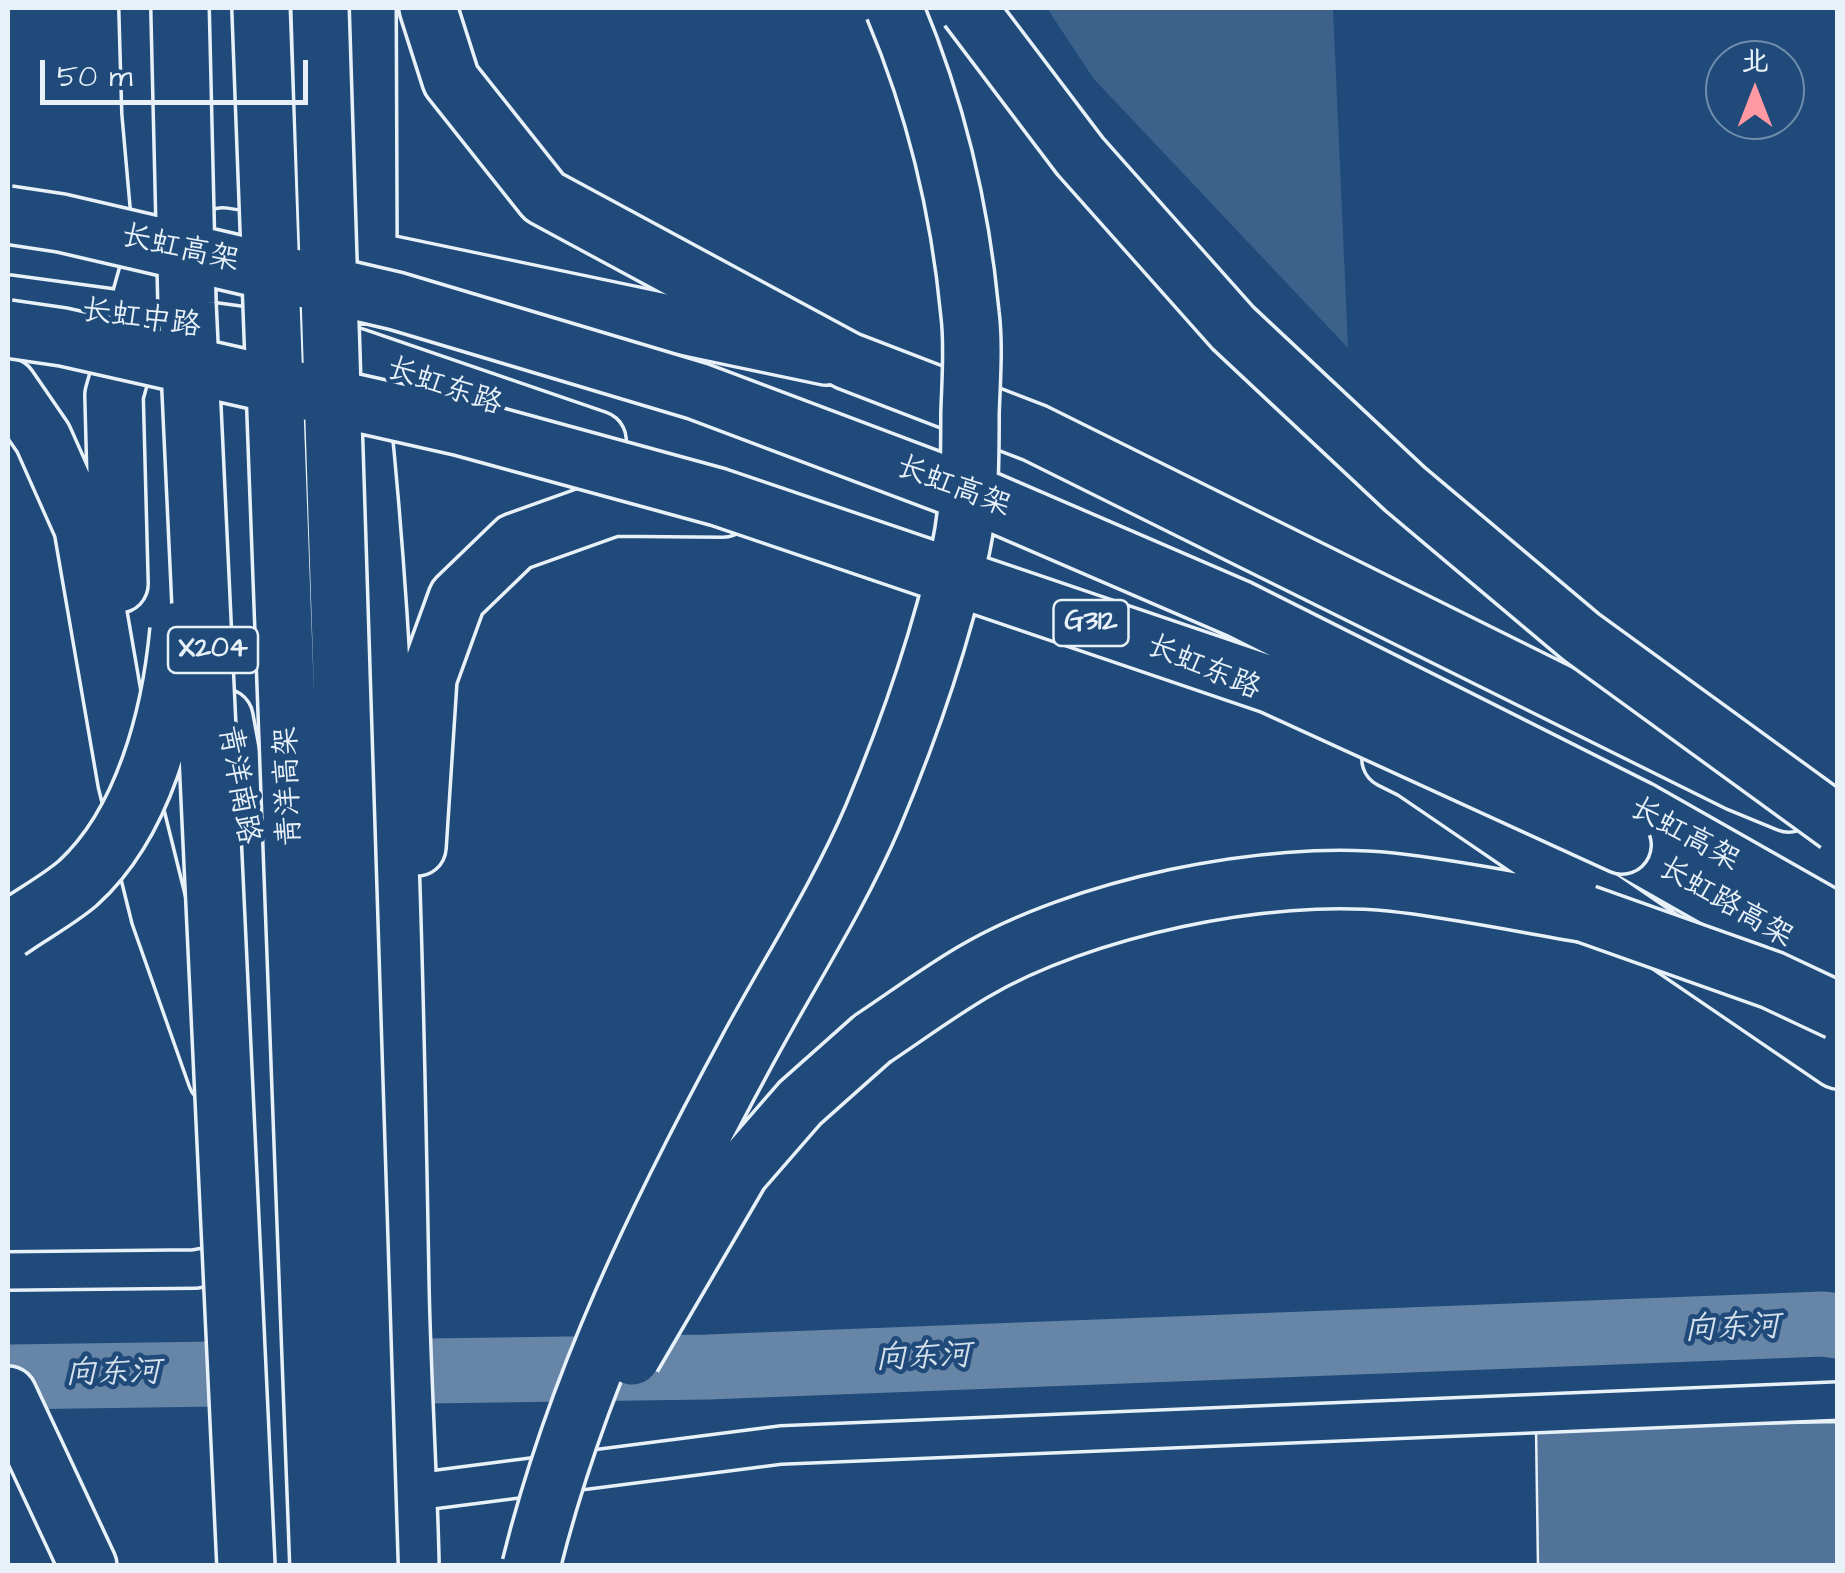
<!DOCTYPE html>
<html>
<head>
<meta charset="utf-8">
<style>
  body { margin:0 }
  #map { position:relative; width:1845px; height:1573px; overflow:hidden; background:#1f4a7a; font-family:"Architects Daughter","LXGW WenKai TC",sans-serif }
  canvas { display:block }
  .frame { position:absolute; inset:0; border:10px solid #e8f1f8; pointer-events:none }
  .north { position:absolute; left:1705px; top:40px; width:100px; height:100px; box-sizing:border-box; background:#1f4a7a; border:2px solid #6f8dac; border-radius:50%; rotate:0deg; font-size:28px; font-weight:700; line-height:40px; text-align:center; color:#e8f1f8 }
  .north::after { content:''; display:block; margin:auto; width:35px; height:45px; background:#ff9aa2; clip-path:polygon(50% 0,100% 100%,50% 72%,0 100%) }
  .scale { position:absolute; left:40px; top:60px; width:268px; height:45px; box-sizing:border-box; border:5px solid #e8f1f8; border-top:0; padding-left:12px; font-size:30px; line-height:35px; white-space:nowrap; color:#e8f1f8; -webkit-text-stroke:8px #1f4a7a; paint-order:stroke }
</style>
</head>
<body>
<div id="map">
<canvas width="1845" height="1573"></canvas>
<div class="frame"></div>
<div class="north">北</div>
<div class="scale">50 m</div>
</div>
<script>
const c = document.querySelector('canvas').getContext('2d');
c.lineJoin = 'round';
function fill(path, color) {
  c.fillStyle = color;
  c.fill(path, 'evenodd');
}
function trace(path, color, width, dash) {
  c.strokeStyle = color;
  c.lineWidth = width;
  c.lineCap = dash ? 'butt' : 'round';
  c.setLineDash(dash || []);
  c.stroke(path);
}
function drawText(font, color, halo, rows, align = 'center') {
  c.font = font + ' "Architects Daughter","LXGW WenKai TC",sans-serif';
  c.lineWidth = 9;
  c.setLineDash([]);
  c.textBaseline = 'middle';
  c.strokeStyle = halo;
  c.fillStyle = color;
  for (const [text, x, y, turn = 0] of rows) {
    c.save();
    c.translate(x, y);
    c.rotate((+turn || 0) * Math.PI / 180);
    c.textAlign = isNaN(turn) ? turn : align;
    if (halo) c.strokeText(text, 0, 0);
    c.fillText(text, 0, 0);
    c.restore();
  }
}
fill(new Path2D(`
  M1047 8H1333L1348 348 1093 78Z`), '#3c628c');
trace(new Path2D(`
  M8 1377 708 1367 1823 1324 1838 1326`), '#6685a7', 65);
const building = new Path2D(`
  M1838 1422V1566H1538L1536 1428Z`);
fill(building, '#517399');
trace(building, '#e8f1f8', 2.5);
const street = new Path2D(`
  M8 1271 195 1269 251 1259
  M408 1493 781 1445 1838 1401`);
const primary = new Path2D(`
  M148 8 151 112 163 247
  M223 237 368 260 826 356
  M363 295 368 260 367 8
  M8 304 274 340
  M355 360C391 669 394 982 400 1292 402 1383 408 1474 410 1566
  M8 387 43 438 83 528 127 782 160 915 217 1077
  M119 584 114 395 161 228
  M224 718 273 985 278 1292 285 1471 294 1566
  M417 847 428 678 457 598 515 542 613 507 723 508`);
const highway = new Path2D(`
  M428 8 451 80 544 197 848 361 1035 433 1738 782 1789 803
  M284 342 355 357 597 440
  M1391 759 1413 770 1838 1060
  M1639 810 1838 923
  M1613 840 1838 968
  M872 1039C905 1017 939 992 973 972 1081 908 1267 869 1391 882 1456 889 1521 903 1586 914
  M8 1395 88 1566`);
trace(street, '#e8f1f8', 42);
trace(primary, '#e8f1f8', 62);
trace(highway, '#e8f1f8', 62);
trace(street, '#1f4a7a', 35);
trace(primary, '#1f4a7a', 55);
trace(highway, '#1f4a7a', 55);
const highwayBridge = new Path2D(`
  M180 8 187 303 246 1566
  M261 8 319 1566
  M320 8 369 1566
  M968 8 1080 156 1233 328 1405 489 1581 637 1838 824
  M8 215 61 223 396 301 697 391 984 499 1239 609 1639 810
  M8 329 63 337 462 427 718 497 1272 685 1622 845 1613 840
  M1586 914 1772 980 1838 1011
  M8 931C30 915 57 901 78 883 144 823 171 716 179 630
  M632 1357 740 1172 800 1103 872 1039
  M531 1566C576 1384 658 1215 747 1051 789 973 838 898 873 816 909 730 941 638 961 547 970 505 970 457 970 414 971 381 974 346 970 314 960 208 935 105 894 8`);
trace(highwayBridge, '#e8f1f8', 62, []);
trace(highwayBridge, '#1f4a7a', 55);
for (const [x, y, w] of [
  [1091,623,75],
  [213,650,90]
]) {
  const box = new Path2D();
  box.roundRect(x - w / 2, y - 23, w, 46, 8);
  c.fillStyle = '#1f4a7a';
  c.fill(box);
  trace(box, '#e8f1f8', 2.5);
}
drawText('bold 28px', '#e8f1f8', null, [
  ["G312",1091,623],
  ["X204",213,650]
]);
drawText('30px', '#e8f1f8', '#1f4a7a', [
  ["长虹高架",180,250,13],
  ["长虹中路",141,320,8],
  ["长虹东路",444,388,19],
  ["长虹高架",953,488,21],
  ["长虹东路",1203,669,23],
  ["青洋南路",237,785,80],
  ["青洋高架",290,786,-92],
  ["长虹高架",1684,836,29],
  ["长虹路高架",1725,904,30]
]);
drawText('italic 32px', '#d4e1ec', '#1f4a7a', [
  ["向东河",1732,1330,-2],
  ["向东河",923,1359,-2],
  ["向东河",113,1375,-1]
]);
</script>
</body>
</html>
